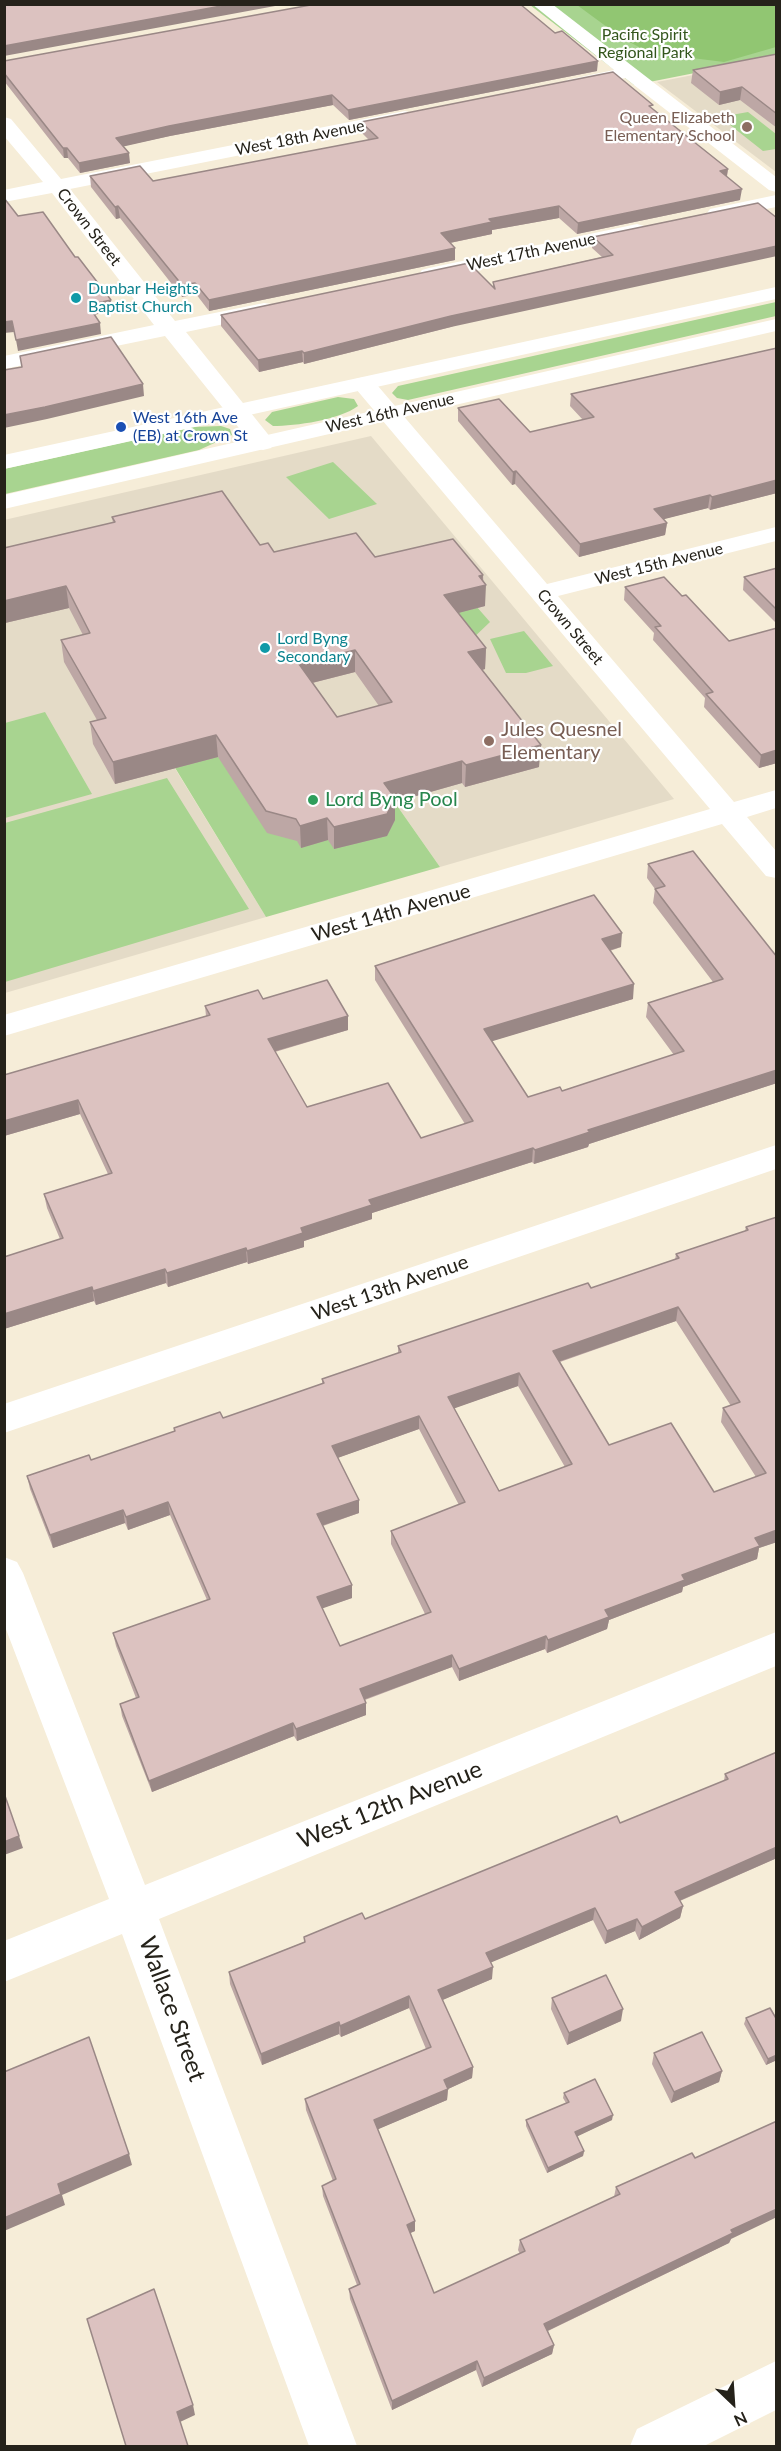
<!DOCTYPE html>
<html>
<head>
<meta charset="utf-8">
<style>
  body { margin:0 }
  #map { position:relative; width:781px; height:2451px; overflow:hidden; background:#f6edd8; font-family:Lato,sans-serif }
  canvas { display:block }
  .frame { position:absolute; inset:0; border:6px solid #25221a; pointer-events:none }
  .north { position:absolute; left:703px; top:2373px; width:60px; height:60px; -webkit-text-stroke:4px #fff; paint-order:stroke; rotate:155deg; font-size:16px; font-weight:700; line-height:24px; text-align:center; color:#25221a }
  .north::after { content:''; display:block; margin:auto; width:21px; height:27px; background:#25221a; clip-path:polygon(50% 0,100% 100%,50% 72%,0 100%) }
</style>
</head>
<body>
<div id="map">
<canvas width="781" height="2451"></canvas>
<div class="frame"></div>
<div class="north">N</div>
</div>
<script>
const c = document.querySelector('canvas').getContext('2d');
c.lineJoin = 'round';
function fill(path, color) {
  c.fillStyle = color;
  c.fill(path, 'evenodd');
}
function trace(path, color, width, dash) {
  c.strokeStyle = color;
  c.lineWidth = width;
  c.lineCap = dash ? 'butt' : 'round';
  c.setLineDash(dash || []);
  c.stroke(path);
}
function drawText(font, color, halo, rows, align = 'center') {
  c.font = font + ' Lato,sans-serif';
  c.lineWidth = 4.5;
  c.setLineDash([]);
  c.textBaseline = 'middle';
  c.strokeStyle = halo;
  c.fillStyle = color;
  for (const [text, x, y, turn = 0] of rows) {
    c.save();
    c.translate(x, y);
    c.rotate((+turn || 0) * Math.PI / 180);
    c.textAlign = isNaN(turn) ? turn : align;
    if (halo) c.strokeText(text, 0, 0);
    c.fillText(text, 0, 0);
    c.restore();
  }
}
fill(new Path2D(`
  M776 59V172L657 82Z
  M371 436 674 799 440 867 311 683 149 726 266 917 5 993 4 520Z`), '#e4dbc7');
fill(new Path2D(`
  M530 5H776V57L634 85Z
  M748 112 776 134V149L763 151 720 117Z
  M776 302V316L408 400 397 398 392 393 398 386Z
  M338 397 354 399 358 406C339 420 296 426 273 426L265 420 272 412Z
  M221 426 230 429 232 435 199 450 5 494 4 469 193 427Z
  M333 462 377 504 329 519 286 477Z
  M476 606 490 622 469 642 403 625Z
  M524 631 553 666 526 673H506L490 639Z
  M311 683 440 867 266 917 149 725Z
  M45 712 92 794 5 818V723Z
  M167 778 249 909 5 982V823Z`), '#a8d490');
fill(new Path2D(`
  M577 5H776V47L724 62 692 58H666L652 54 622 38Z`), '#91c672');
fill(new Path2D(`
  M532 4H552L776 177V192L769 190 625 78 573 90 567 88 564 84 567 80 614 70Z
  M405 111 412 113 414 117 412 121 70 189 175 321 264 303 272 304 275 309 272 314 186 332 271 438 274 443 271 448 263 450 255 448 165 336 4 369V356L154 325 52 193 4 202V190L43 182 4 136V117L11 119 61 179Z
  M776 195V207L717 219 710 217 707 213 710 209Z
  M637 224 644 226 647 230 644 234 429 280 422 278 419 274 422 270 429 268Z
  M364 377 372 379 547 584 776 527V541L558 596 734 802 776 790V808L747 817 776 851V878L766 876 722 824 4 1036V1015L710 809 356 389 353 384 356 379Z
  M776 1145V1169L4 1433V1404Z
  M4 1557 17 1562 23 1573 145 1885 776 1632V1666L159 1919 357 2446H309L122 1934 4 1982V1941L109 1899 4 1624Z
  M776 2361V2410L704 2446H630L637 2429Z`), '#fff');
fill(new Path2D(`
  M776 287V299L4 469V455Z
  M776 319V331L4 509V495Z`), '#fff');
fill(new Path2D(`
  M777 54V128L740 100 719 105 691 83 693 70Z
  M4 61 597 71 349 120 333 105 170 136 123 146 130 163 80 173 68 158H64L4 81Z
  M653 109 728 169 727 177 740 200 577 234 559 218 492 230V234L450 243 455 260 209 311 196 294 182 297 120 218 116 219 91 187 90 176 153 181 369 140 362 133 361 122Z
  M758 203 451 327 304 364 303 362 259 372 221 326V315L493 287V282L602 257 592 248 593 237Z
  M777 348V493L710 510 708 508 663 519 667 523 665 535 579 557 515 484 512 485 458 421V408L530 432 583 420 570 406 571 394Z
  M112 517 260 545 274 552 375 557 483 575 485 606 458 613 486 648 485 669 482 670 539 767 465 787 462 783 395 802V820L387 836 334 849 328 840 301 848 297 841 267 833 218 757 115 784 93 744 90 722 97 720 64 662 61 640 83 635 69 608 5 623 113 523ZM355 672 379 706 337 717 312 683Z
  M777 568V624L743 590 744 577Z
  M664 577 777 763 759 768 704 707 705 698 653 640 654 633 624 600 625 587Z
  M648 864 777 957V1083L589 1144 588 1147 534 1164 532 1162 372 1213V1219L304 1241V1247L248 1264 247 1262 168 1287 166 1283 96 1305 94 1301 4 1329V1257L60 1239 47 1208 44 1194 108 1174 80 1114 4 1136V1075L206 1016 205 1006 263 999 348 1030 275 1052 307 1107 421 1138 465 1124 375 980V966L621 947 610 951 633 999 491 1041 528 1097 562 1091 674 1055 646 1017 648 1003 713 982 653 903 655 889 647 878Z
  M777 1217V1542L759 1548 757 1559 683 1587 682 1592 609 1620 607 1629 547 1653 545 1649 459 1681 452 1667 365 1700 366 1715 297 1741 294 1736 152 1792 122 1716 120 1704 136 1698 116 1646 113 1633 207 1600 170 1515 128 1530 125 1523 53 1548 30 1489 27 1476 91 1460 174 1432V1428L223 1418 322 1384V1379L398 1353V1346L591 1288 675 1260 676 1254 745 1231 746 1227ZM676 1321 731 1406 723 1408 721 1422 756 1477 714 1492 609 1445 560 1362ZM518 1386 565 1467 499 1491 454 1408ZM419 1429 459 1505 391 1531V1544L425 1614 340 1646 322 1608 352 1598V1585L323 1526 359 1513 337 1458Z
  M777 1752V1858L680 1901 683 1906 680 1918 639 1940 635 1931 605 1944 593 1920 491 1962 492 1979 442 2000 473 2067 472 2078 448 2089 447 2100 378 2129 415 2231 410 2233 434 2293 520 2254 518 2250 520 2240 614 2197 616 2187 731 2239 729 2243 548 2331 554 2345 552 2354 482 2387 476 2370 392 2410 350 2299 349 2289 357 2285 323 2196 322 2186 333 2181 306 2110 305 2099 426 2049 409 2008 341 2037 339 2034 262 2065 230 1984 229 1972 304 1942V1937L365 1919 620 1823 724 1781 725 1774Z
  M552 1998 621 2021 567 2045 551 2009Z
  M746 2018 777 2020V2060L766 2065 744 2024Z
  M654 2053 722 2071 719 2082 671 2103 652 2064Z
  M564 2093 612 2120 577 2136 584 2151 583 2156 547 2173 526 2126V2120L566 2103 563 2098Z`), '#bda7a5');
fill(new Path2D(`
  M232 4H286L4 56V46Z
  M598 61 597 71 349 120 348 110Z
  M742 87 740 100 719 105 720 92Z
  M332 95 333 105 170 136 117 148 116 138 169 126Z
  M63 148H67L68 158H64Z
  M129 153 130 163 80 173 79 163Z
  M728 169 726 180 720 171Z
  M742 189 740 200 577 234 578 223Z
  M118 206 120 218 116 219 115 207Z
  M559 206V218L492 230V234L440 245 441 233 489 219Z
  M777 246V256L451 327 304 364V353L451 316Z
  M455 248V260L209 311V300Z
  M195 283 196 294 182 297V285Z
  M111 300 112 311 89 316 88 305Z
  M12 321 14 332 4 333V322Z
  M100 323 101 334 18 351 16 340Z
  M302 351 303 362 259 372 258 360Z
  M143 384 144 396 47 419 4 428V415Z
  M516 471 515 484 512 485 513 472Z
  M777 480V493L710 510 712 497Z
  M710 495 708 508 653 522 654 509Z
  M667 523 665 535 579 557 580 544Z
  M483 575 482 585H486L485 606 443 617 444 595 479 576Z
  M66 586 69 608 5 623 4 601Z
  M486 648 485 669 467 674 468 652Z
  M355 650V672L300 686 299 664Z
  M216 735 218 757 115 784 113 762Z
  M541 745 539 767 465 787 466 765Z
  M777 750V763L759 768 761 755Z
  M462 761V783L395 802V820L387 836 334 849V827L384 783Z
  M327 818 328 840 301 848 300 826Z
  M622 933 621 947 600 953 602 939Z
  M634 984 633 999 483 1044 484 1029Z
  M348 1016V1030L269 1053 268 1039Z
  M777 1070V1083L589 1144 588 1147 534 1164 535 1150 588 1130Z
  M78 1100 80 1114 4 1136V1121Z
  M533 1148 532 1162 372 1213V1219L304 1241V1247L248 1264 247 1251 301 1228 369 1200Z
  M246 1248 247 1262 168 1287 167 1273Z
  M165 1269 166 1283 96 1305 93 1291Z
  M92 1287 94 1301 4 1329V1314Z
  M678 1307 676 1321 552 1364 553 1351Z
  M519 1373 518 1386 447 1411 448 1397Z
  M419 1416V1429L332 1460V1446Z
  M359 1500V1513L318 1527 317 1514Z
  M168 1502 170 1515 128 1530 126 1517Z
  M123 1510 125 1523 53 1548 50 1535Z
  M777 1530V1542L759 1548 757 1559 683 1587 682 1592 609 1620 607 1629 547 1653 548 1640 605 1610 682 1575 755 1538Z
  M352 1585V1598L318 1610 317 1597Z
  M546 1636 545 1649 459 1681V1669Z
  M452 1655V1667L360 1701V1689Z
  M366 1703V1715L297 1741 296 1729Z
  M293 1723 294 1736 152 1792 149 1781Z
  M19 1836 23 1848 4 1855V1842Z
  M777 1847V1858L672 1904 675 1892Z
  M683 1906 680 1918 639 1940 642 1927Z
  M595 1908 593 1920 485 1965 486 1953Z
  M637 1919 635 1931 605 1944 607 1931Z
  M493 1967 492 1979 438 2002V1990Z
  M409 1996V2008L341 2037 340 2026Z
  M623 2009 621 2021 567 2045 569 2033Z
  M339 2022V2034L262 2065 261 2054Z
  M777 2055V2060L766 2065 768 2059Z
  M473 2067 472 2078 448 2089 447 2100 374 2131V2120L444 2080Z
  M722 2071 719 2082 671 2103 674 2092Z
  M613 2115 612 2120 574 2138 575 2132Z
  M584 2151 583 2156 547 2173 548 2168Z
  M129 2154 132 2165 62 2195 65 2205 4 2231V2218L58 2184Z
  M777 2209V2217L731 2239 729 2243 543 2333 544 2324 731 2230Z
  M415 2221V2231L406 2235 407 2225Z
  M554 2345 552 2354 482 2387 484 2378Z
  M477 2361 476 2370 392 2410V2401Z
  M193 2405 195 2415 180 2422 177 2412Z`), '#9a8886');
const building = new Path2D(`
  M4 4H232L4 46Z
  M316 4H520L555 33 562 31 598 61 348 110 332 95 169 126 116 138 129 153 79 163 67 148H63L4 73V61Z
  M777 54V114L742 87 720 92 693 70Z
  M613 72 653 105 649 106 728 169 720 171 742 189 578 223 559 206 489 219 492 222 441 233 455 248 209 300 195 283 182 285 118 206 115 207 90 176 140 166 153 181 378 138 361 122Z
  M4 198 18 216 43 212 75 257H78L111 300 88 305 100 323 16 340 12 321 4 322Z
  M758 203 777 218V246L451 316 304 353 302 351 258 360 221 315 469 263 495 289 493 282 613 255 593 237Z
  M111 337 143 384 45 407 4 415V370L22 367 20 356Z
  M777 348V480L712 497 710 495 654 509 667 523 580 544 516 471 513 472 458 408 499 399 530 432 594 417 571 394Z
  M222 491 260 545 268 543 274 552 356 533 375 557 453 539 483 575 479 576 486 585 444 595 486 648 468 652 541 745 466 765 462 761 384 783 395 798 387 814 334 827 327 818 300 826 296 819 266 811 216 735 113 762 90 722 106 718 61 640 90 633 66 586 4 601V548L115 522 112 517ZM355 650 392 702 337 717 299 664Z
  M777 568V610L744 577Z
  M664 577 682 596 686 595 729 641 777 628V750L761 755 706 694 713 692 655 627 661 626 625 587Z
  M693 851 777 957V1070L588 1130 590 1132 535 1150 533 1148 369 1200 372 1205 301 1228 303 1233 247 1251 246 1248 167 1273 165 1269 93 1291 92 1287 4 1314V1257L63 1238 44 1194 112 1173 78 1100 4 1121V1075L210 1015 205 1006 258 990 263 999 327 980 348 1016 268 1039 307 1107 388 1083 421 1138 473 1121 375 966 594 895 622 933 602 939 634 984 484 1029 528 1097 560 1087 562 1091 684 1051 648 1003 723 979 655 889 665 886 648 864Z
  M777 1217V1530L755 1538 760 1546 682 1575 685 1580 605 1610 609 1617 548 1640 546 1636 459 1669 452 1655 360 1689 366 1703 296 1729 293 1723 149 1781 120 1704 139 1697 113 1633 210 1599 168 1502 126 1517 123 1510 50 1535 27 1476 89 1455 91 1460 175 1431 174 1428 220 1412 223 1418 324 1383 322 1379 401 1352 398 1346 588 1283 591 1288 679 1258 676 1254 748 1230 746 1227ZM678 1307 740 1402 723 1408 766 1473 714 1492 671 1423 609 1445 553 1351ZM519 1373 572 1464 499 1491 448 1397ZM419 1416 465 1502 391 1531 431 1612 340 1646 317 1597 352 1585 317 1514 359 1500 332 1446Z
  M777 1752V1847L675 1892 683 1906 642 1927 637 1919 607 1931 595 1908 486 1953 493 1967 438 1990 473 2067 444 2080 448 2089 374 2120 415 2221 407 2225 434 2293 525 2251 520 2240 620 2194 616 2187 692 2153 695 2158 777 2121V2209L731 2230 733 2233 544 2324 554 2345 484 2378 477 2361 392 2401 349 2289 360 2284 322 2186 336 2179 305 2099 431 2047 409 1996 340 2026 339 2022 261 2054 229 1972 305 1942 304 1937 362 1913 365 1919 617 1816 620 1823 728 1779 725 1774Z
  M4 1793 19 1836 4 1842Z
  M606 1975 623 2009 569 2033 552 1998Z
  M770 2008 777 2020V2055L768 2059 746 2018Z
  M702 2032 722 2071 674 2092 654 2053Z
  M89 2037 129 2154 58 2184 61 2194 4 2218V2072Z
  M595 2079 613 2115 575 2132 584 2151 548 2168 526 2120 569 2102 564 2093Z
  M154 2289 193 2405 177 2412 188 2446H126L87 2319Z`);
fill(building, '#dcc2c0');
trace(building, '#9a8886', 1.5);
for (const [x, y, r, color] of [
  [747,127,6,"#8d6e63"],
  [76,298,6,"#0f9aa8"],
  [121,427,6,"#1a4fb4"],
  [265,648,6,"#0f9aa8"],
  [489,741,6,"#8d6e63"],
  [313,800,6,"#2e9e5b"]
]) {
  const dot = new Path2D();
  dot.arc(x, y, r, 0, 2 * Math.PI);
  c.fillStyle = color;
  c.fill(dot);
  trace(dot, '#fff', 2);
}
drawText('16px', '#34561d', '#fff', [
  ["Pacific Spirit",645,35],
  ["Regional Park",645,53]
]);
drawText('16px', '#785e54', '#fff', [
  ["Queen Elizabeth",735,118],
  ["Elementary School",735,136]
], 'right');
drawText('16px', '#25221a', '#fff', [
  ["West 18th Avenue",300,138,-11],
  ["Crown Street",89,227,52],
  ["West 17th Avenue",531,252,-12],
  ["West 16th Avenue",390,413,-13],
  ["West 15th Avenue",659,564,-14],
  ["Crown Street",570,627,50]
]);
drawText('16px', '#0d838f', '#fff', [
  ["Dunbar Heights",88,289],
  ["Baptist Church",88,307],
  ["Lord Byng",277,639],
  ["Secondary",277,657]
], 'left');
drawText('16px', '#164399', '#fff', [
  ["West 16th Ave",133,418],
  ["(EB) at Crown St",133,436]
], 'left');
drawText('20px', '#785e54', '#fff', [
  ["Jules Quesnel",501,730],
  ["Elementary",501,753]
], 'left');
drawText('20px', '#27864d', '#fff', [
  ["Lord Byng Pool",325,800]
], 'left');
drawText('20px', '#25221a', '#fff', [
  ["West 14th Avenue",391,913,-16],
  ["West 13th Avenue",390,1288,-19]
]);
drawText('24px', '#25221a', '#fff', [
  ["West 12th Avenue",390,1805,-22],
  ["Wallace Street",172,2009,70]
]);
</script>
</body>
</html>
